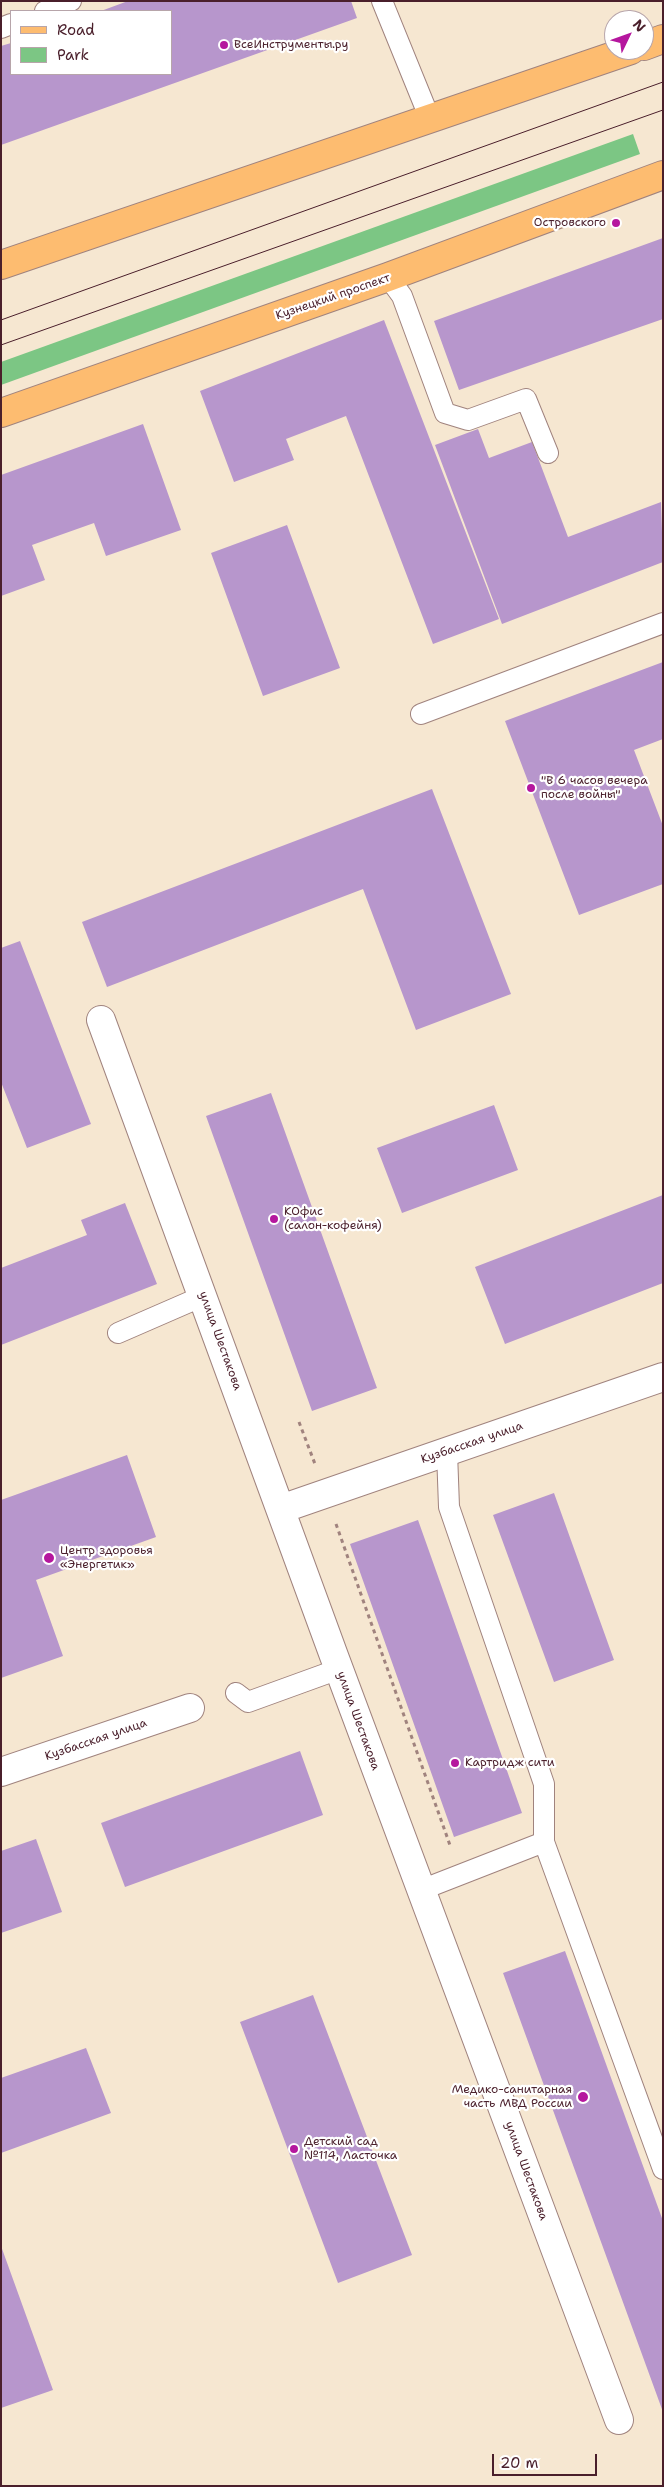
<!DOCTYPE html>
<html>
<head>
<meta charset="utf-8">
<style>
  body { margin:0 }
  #map { position:relative; width:664px; height:2487px; overflow:hidden; background:#f6e7d1; font-family:"Shantell Sans",sans-serif }
  canvas { display:block }
  .frame { position:absolute; inset:0; border:2px solid #4a1f2b; pointer-events:none }
  .legend { position:absolute; left:10px; top:10px; width:162px; height:65px; box-sizing:border-box; background:#fff; border:1px solid #b7a5aa; margin:0; padding:6px 9px; list-style:none; font-size:15px; color:#4a1f2b }
  .legend li { display:flex; align-items:center; gap:10px; height:25px }
  .legend b { width:25px; border:1px solid #b7a5aa }
  .north { position:absolute; left:604px; top:10px; width:50px; height:50px; box-sizing:border-box; background:#fff; border:1px solid #b7a5aa; border-radius:50%; rotate:48deg; font-size:14px; font-weight:700; line-height:20px; text-align:center; color:#4a1f2b }
  .north::after { content:''; display:block; margin:auto; width:18px; height:22px; background:#b5179e; clip-path:polygon(50% 0,100% 100%,50% 72%,0 100%) }
  .scale { position:absolute; left:492px; top:2454px; width:105px; height:22px; box-sizing:border-box; border:2px solid #4a1f2b; border-top:0; padding-left:6px; font-size:15px; line-height:18px; white-space:nowrap; color:#4a1f2b; -webkit-text-stroke:4px #fff; paint-order:stroke }
</style>
</head>
<body>
<div id="map">
<canvas width="664" height="2487"></canvas>
<div class="frame"></div>
<ul class="legend">
<li><b style="height:6px;background:#fdbc70"></b>Road</li>
<li><b style="height:14px;background:#7cc684"></b>Park</li>
</ul>
<div class="north">N</div>
<div class="scale">20 m</div>
</div>
<script>
const c = document.querySelector('canvas').getContext('2d');
c.lineJoin = 'round';
function fill(path, color) {
  c.fillStyle = color;
  c.fill(path, 'evenodd');
}
function trace(path, color, width, dash) {
  c.strokeStyle = color;
  c.lineWidth = width;
  c.lineCap = dash ? 'butt' : 'round';
  c.setLineDash(dash || []);
  c.stroke(path);
}
function drawText(font, color, halo, rows, align = 'center') {
  c.font = font + ' "Shantell Sans",sans-serif';
  c.lineWidth = 4.5;
  c.setLineDash([]);
  c.textBaseline = 'middle';
  c.strokeStyle = halo;
  c.fillStyle = color;
  for (const [text, x, y, turn = 0] of rows) {
    c.save();
    c.translate(x, y);
    c.rotate((+turn || 0) * Math.PI / 180);
    c.textAlign = isNaN(turn) ? turn : align;
    if (halo) c.strokeText(text, 0, 0);
    c.fillText(text, 0, 0);
    c.restore();
  }
}
fill(new Path2D(`
  M633 134 640 154 1 385V362Z`), '#7cc684');
fill(new Path2D(`
  M128 1H351L357 18 1 145V46L11 43V74H171V11H101Z
  M663 238V319L459 390 434 321Z
  M384 320 499 619 433 644 346 416 286 439 294 460 234 482 200 391Z
  M143 424 181 530 106 556 94 523 32 545 45 580 1 596V475Z
  M478 429 489 458 532 442 568 537 661 502 663 562 502 624 435 445Z
  M287 525 340 668 263 696 211 553Z
  M663 662V739L634 750 663 826V884L579 915 505 721Z
  M432 789 511 994 416 1030 363 889 107 987 82 922Z
  M20 941 91 1124 27 1148 1 1082V948Z
  M271 1093 377 1388 312 1411 206 1116Z
  M494 1105 518 1170 402 1213 377 1148Z
  M663 1195V1283L505 1344 475 1267Z
  M125 1203 157 1284 1 1345V1268L87 1235 81 1220Z
  M127 1455 156 1537 36 1580 63 1656 1 1678V1500Z
  M554 1493 614 1660 554 1682 493 1515Z
  M418 1520 522 1813 454 1837 350 1544Z
  M300 1751 323 1815 125 1887 101 1823Z
  M36 1839 62 1912 1 1933V1851Z
  M565 1951 663 2221V2412L503 1973Z
  M313 1995 412 2255 338 2283 240 2022Z
  M86 2048 111 2113 1 2153V2078Z
  M1 2246 53 2390 1 2408Z`), '#b796cc');
const service = new Path2D(`
  M382 1 430 119
  M45 11 71 1
  M1 28 11 24
  M388 277 402 296 445 413 468 420 526 399 548 453
  M421 714 663 623
  M118 1333 203 1296
  M447 1452 449 1507 544 1784V1842L663 2169
  M236 1693 248 1702 339 1669
  M421 1890 544 1842`);
const minor = new Path2D(`
  M101 1020 334 1656 619 2420
  M281 1509 663 1377
  M1 1772 190 1708`);
const primary = new Path2D(`
  M644 46 663 39
  M1 265 631 50
  M1 413 388 277 663 175`);
trace(service, '#a0837e', 22);
trace(minor, '#a0837e', 30);
trace(primary, '#a0837e', 30);
trace(new Path2D(`
  M299 1422 315 1464
  M336 1524 451 1848`), '#a0837e', 3, [4, 4]);
trace(service, '#fff', 20);
trace(minor, '#fff', 28);
trace(primary, '#fdbc70', 28);
trace(new Path2D(`
  M1 320 663 82
  M1 345 663 110`), '#4a1f2b', 1);
for (const [x, y, r, color] of [
  [224,45,5,"#b5179e"],
  [616,223,5,"#b5179e"],
  [531,788,5,"#b5179e"],
  [274,1219,5,"#b5179e"],
  [49,1558,6,"#b5179e"],
  [455,1763,5,"#b5179e"],
  [583,2097,6,"#b5179e"],
  [294,2149,5,"#b5179e"]
]) {
  const dot = new Path2D();
  dot.arc(x, y, r, 0, 2 * Math.PI);
  c.fillStyle = color;
  c.fill(dot);
  trace(dot, '#fff', 2);
}
drawText('12px', '#4a1f2b', '#fff', [
  ["ВсеИнструменты.ру",234,45],
  ["Островского",606,223,"right"],
  ["\"В 6 часов вечера",541,781],
  ["после войны\"",541,795],
  ["КОфис",284,1212],
  ["(салон-кофейня)",284,1226],
  ["Центр здоровья",60,1551],
  ["«Энергетик»",60,1565],
  ["Картридж сити",465,1763],
  ["Медико-санитарная",572,2090,"right"],
  ["часть МВД России",572,2104,"right"],
  ["Детский сад",304,2142],
  ["№114, Ласточка",304,2156]
], 'left');
drawText('12px', '#4a1f2b', '#fff', [
  ["Кузнецкий проспект",333,297,-19],
  ["улица Шестакова",220,1341,70],
  ["Кузбасская улица",472,1443,-19],
  ["улица Шестакова",358,1721,70],
  ["Кузбасская улица",96,1740,-19],
  ["улица Шестакова",526,2171,70]
]);
</script>
</body>
</html>
